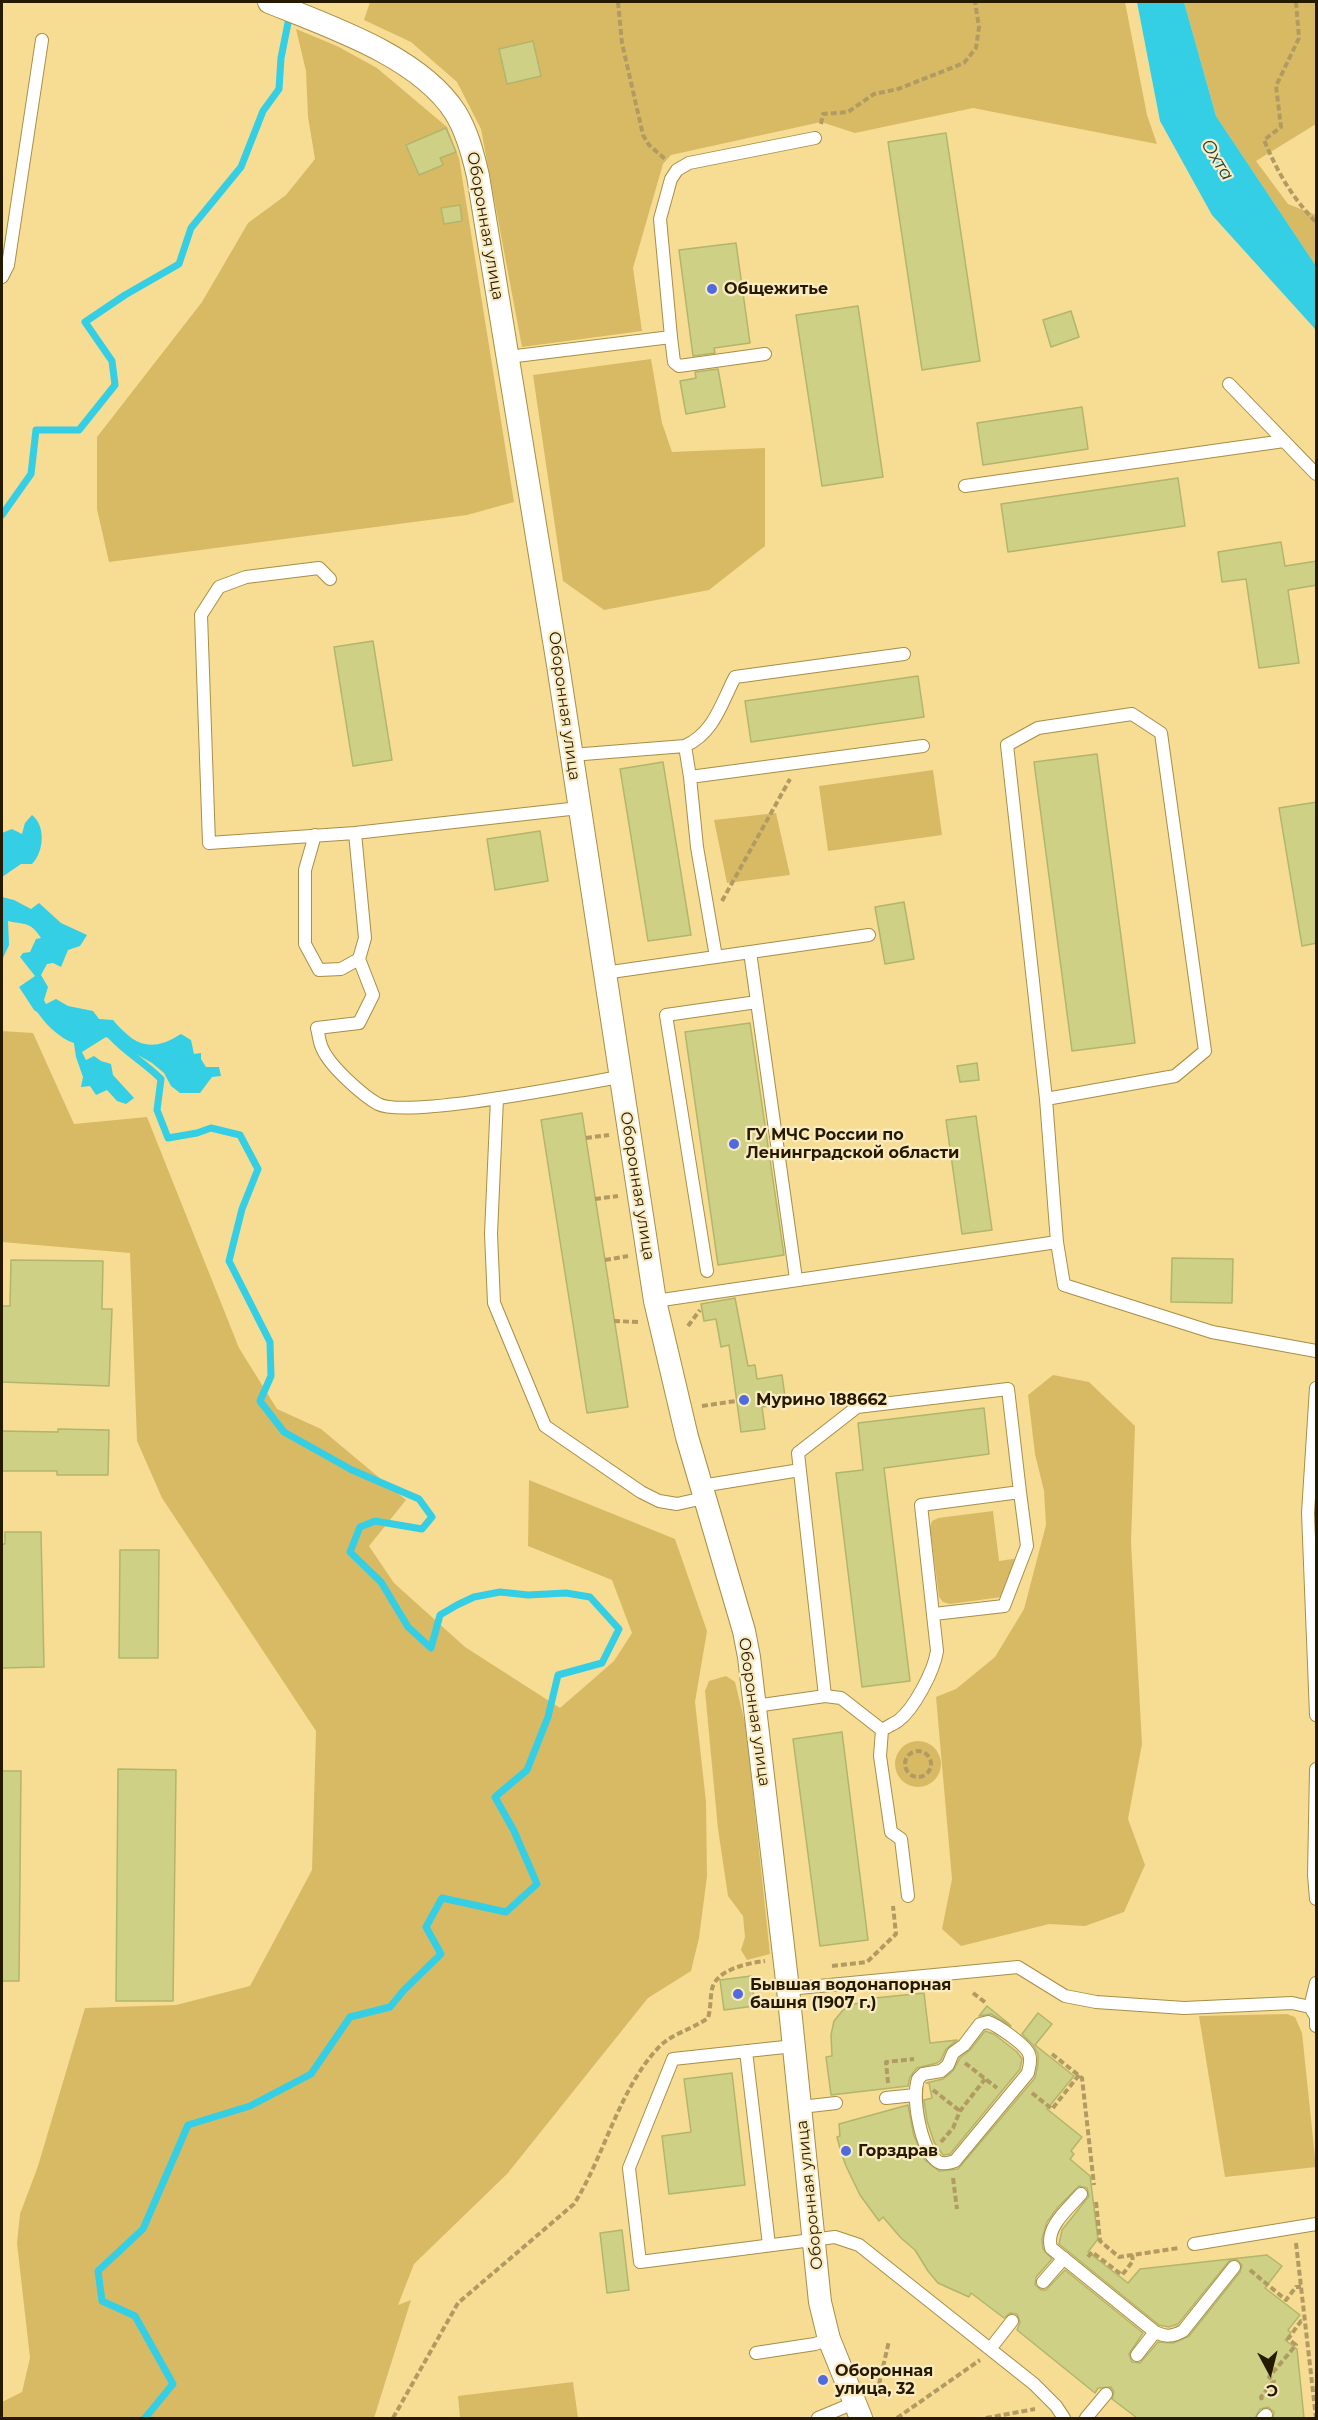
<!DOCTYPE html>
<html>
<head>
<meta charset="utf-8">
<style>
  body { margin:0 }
  #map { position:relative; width:1318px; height:2420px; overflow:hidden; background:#f7dc93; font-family:Montserrat,sans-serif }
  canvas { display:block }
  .frame { position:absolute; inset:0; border:3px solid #251a00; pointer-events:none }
  .north { position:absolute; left:1240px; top:2342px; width:60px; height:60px; -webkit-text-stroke:4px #faebc0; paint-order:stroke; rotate:173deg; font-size:16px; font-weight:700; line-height:24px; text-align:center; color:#251a00 }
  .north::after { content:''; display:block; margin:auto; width:21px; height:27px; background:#251a00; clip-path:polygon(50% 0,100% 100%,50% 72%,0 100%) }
</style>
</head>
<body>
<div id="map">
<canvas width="1318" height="2420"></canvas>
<div class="frame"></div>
<div class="north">С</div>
</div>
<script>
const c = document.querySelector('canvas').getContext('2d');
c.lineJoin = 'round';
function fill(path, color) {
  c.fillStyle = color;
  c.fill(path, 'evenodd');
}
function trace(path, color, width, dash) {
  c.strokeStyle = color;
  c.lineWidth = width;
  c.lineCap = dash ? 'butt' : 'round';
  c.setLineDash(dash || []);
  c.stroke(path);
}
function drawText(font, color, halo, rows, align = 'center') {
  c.font = font + ' Montserrat,sans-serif';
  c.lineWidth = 4.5;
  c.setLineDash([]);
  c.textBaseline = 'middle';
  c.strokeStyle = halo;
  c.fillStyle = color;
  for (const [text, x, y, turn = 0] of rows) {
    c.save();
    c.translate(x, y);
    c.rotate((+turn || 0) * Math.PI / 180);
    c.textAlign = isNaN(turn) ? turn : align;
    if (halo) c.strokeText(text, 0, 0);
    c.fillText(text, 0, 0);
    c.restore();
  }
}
fill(new Path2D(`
  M370 2H1125L1147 115 1157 144 973 108 855 133 821 122 671 155 663 164 633 268 642 331 522 347 481 129 457 82 411 42 364 20Z
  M1184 2H1316V124L1256 161 1288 204 1316 215V266L1216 116Z
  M296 29 337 46 377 68 447 127 459 158 514 502 467 515 109 562 97 509V437L202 302 248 223 286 195 315 159 308 117 306 71Z
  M651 359 662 423 672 452 765 448V546L709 590 604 610 563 581 533 375Z
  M933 770 942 835 828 851 819 786Z
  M776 813 790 875 727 883 714 820Z
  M2 1031 33 1033 74 1124 147 1117 239 1348 277 1409 321 1429 406 1500 369 1546 394 1583 465 1647 560 1708 614 1661 632 1633 612 1580 528 1546 529 1480 675 1539 707 1631 695 1702 706 1802 707 1876 699 1938 691 1971 648 1998 507 2174 414 2264 398 2305 411 2300 374 2418H2V2402L22 2392 30 2358 17 2243 20 2214 38 2166 85 2008 176 2005 250 1986 312 1870 316 1731 162 1498 137 1441 130 1253 2 1242Z
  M1053 1375 1089 1382 1135 1426 1131 1542 1142 1744 1128 1819 1145 1865 1124 1912 1085 1926 1049 1924 961 1946 942 1929 952 1879 936 1697 956 1689 995 1657 1024 1609 1046 1525 1044 1491 1035 1454 1028 1395Z
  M993 1511 999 1561 1019 1558 1002 1597 950 1604 943 1602 939 1597 930 1527 932 1521 938 1518Z
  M726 1676 735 1682 746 1727 770 1954 747 1960 741 1950 745 1937 743 1916 728 1896 718 1829 705 1691 709 1681Z
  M895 1764a23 23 0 1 1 46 0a23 23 0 1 1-46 0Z
  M1287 2014 1295 2017 1302 2033 1316 2167 1225 2177 1199 2016Z
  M573 2382 578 2418H460L458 2396Z`), '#d9ba64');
fill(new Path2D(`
  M1137 2H1184L1216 116 1316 266V330L1212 215 1160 121Z
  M32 815C46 826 44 852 32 864H21L2 877V833L12 829 22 834 25 823Z
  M2 897 14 900 31 909 39 903 61 923 87 935 80 946 68 950 61 967 53 963 47 964 41 975 48 987 44 1000 46 1004 56 999 68 1006 93 1011 99 1019 113 1020C135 1046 151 1053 181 1034L191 1040 194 1054 201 1053V1059L206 1067H219L221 1076 212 1077 200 1093H180L171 1086 164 1073 152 1063 106 1037 82 1052 86 1060 94 1056 101 1061 111 1064 113 1075 134 1098 126 1104 117 1101 107 1090 96 1095 90 1086 81 1087 83 1077 76 1057 73 1037 34 1010 19 987 35 976 20 957 23 953 30 952 36 939 41 938C30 921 25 925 8 921L9 945 2 960Z`), '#34cee5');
trace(new Path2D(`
  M2 515 31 474 36 430H79L115 385 112 361 85 322 125 295 179 264 191 228 241 167 263 111 279 89 281 58 290 13
  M41 1011C49 1023 66 1040 81 1041
  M112 1037C127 1053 145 1063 161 1079L157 1110 168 1138 197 1133 211 1128 240 1135 258 1169 242 1209 229 1261 270 1342 271 1376 260 1401 284 1432 352 1470 419 1499 432 1517 422 1529 375 1521 360 1527 350 1552 381 1582 408 1627 431 1648 440 1615 457 1605 474 1597 500 1592 528 1595 566 1593 590 1597 619 1629 602 1663 558 1675 548 1717 527 1770 495 1797 514 1831 537 1884 506 1912 442 1898 426 1927 441 1954 404 1990 390 2007 350 2017 311 2074 250 2106 188 2125 143 2229 98 2271 102 2301 135 2316 173 2384 145 2418`), '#34cee5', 7);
const building = new Path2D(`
  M533 41 541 76 507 84 499 49Z
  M446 128 456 152 440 158 443 165 419 175 406 145Z
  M946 133 980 361 922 370 888 142Z
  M460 205 462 221 444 224 441 208Z
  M736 243 750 343 714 348 715 353 693 356 679 250Z
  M858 306 883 477 822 486 796 315Z
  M1071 311 1079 337 1051 347 1043 320Z
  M718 369 725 407 686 414 680 381 696 378 695 372Z
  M1082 407 1088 449 983 465 977 423Z
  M1178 478 1185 526 1008 552 1001 504Z
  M1281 542 1285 566 1317 561V585L1288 590 1299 663 1259 668 1246 579 1222 582 1218 552Z
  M373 641 392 760 353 766 334 647Z
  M918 676 924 717 751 742 745 701Z
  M1097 754 1135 1043 1072 1051 1034 762Z
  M663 762 691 935 648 941 620 769Z
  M1317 802V943L1302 946 1279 808Z
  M540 831 548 881 495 890 487 839Z
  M904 902 914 959 885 964 875 907Z
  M750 1023 784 1255 718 1265 685 1032Z
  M977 1063 979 1080 960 1082 957 1066Z
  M582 1113 628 1407 587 1413 541 1120Z
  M976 1116 992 1230 962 1234 946 1120Z
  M1172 1258 1233 1259 1232 1303 1171 1302Z
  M11 1260 103 1261 102 1309H112L109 1386 2 1382V1306H10Z
  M735 1298 748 1366 755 1365 757 1379 782 1375 786 1404 762 1407 765 1429 741 1432 729 1345 721 1347 716 1319 704 1321 701 1304Z
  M984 1408 989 1454 884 1468 910 1681 862 1687 836 1473 863 1470 858 1423Z
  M58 1429 109 1430 108 1475H57V1471H2V1431L58 1432Z
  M5 1532H41L44 1667 2 1668V1544H5Z
  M120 1550H159L158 1658H119Z
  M842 1732 868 1940 820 1946 793 1739Z
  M118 1769 176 1770 173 2001H116Z
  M2 1771H21L19 1981H2Z
  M751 1976 755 2006 724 2010 720 1980Z
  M924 1993 930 2043 957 2040 946 2049 941 2060 937 2063 917 2068 910 2077 908 2086 831 2095 826 2057 832 2056 831 2035 834 2021 843 2010 854 2004 876 2001 875 1998Z
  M987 2006 1008 2023 1011 2026 991 2014 979 2016Z
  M1038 2013 1052 2024 1035 2045 1074 2076 1047 2109 1082 2137 1071 2151 1074 2154 1070 2159 1090 2176 1098 2239 1088 2252 1128 2283 1140 2269 1267 2255 1282 2266 1265 2288 1300 2315 1288 2330 1291 2333 1285 2340 1297 2349 1304 2418H1273L1274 2412 1268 2407 1260 2409 1255 2418H1137L1112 2399 1114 2392 1111 2387 1098 2388 1095 2393 1017 2330 1020 2322 1017 2314 1010 2313 1004 2318 971 2293 969 2297 938 2283 928 2271 915 2250 901 2238 883 2217 879 2221 860 2195 846 2166 841 2152 837 2137 840 2136 839 2124 908 2105 914 2136 925 2160 939 2171 958 2169 1035 2078 1038 2064V2054L1033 2045 1022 2034ZM1079 2186 1087 2188 1089 2196 1062 2230 1059 2244 1159 2325 1169 2327 1178 2324 1230 2260 1236 2259 1242 2265 1240 2272 1189 2336 1173 2343 1158 2342 1140 2363 1132 2362 1129 2354 1143 2333 1065 2270 1046 2290H1041L1035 2285 1036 2277 1052 2259 1043 2249 1042 2239 1047 2222 1058 2207Z
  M985 2031 994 2034 1017 2052 1022 2059 1020 2069 950 2154 943 2155 934 2142 927 2121 924 2100 932 2098 929 2083H926L943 2079 953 2071 960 2058 970 2050Z
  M732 2073 745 2185 669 2194 662 2136 691 2132 684 2079Z
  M622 2230 629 2290 607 2293 600 2233Z`);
fill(building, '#cdd085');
trace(building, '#b2b56b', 1.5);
const service = new Path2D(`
  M2 277 8 265 42 40
  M671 337 674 362 679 366 765 354
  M508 357 671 337 660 219 671 179 677 170 689 163 815 138
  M1229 384 1316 474
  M965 486 1284 441
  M330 579 319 568 246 577 219 587 201 615 209 843 355 833 579 808
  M685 746C714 733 721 704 735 677L904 654
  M571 755 685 746 690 777 923 746
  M690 777 697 847 716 957
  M315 835 305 870V944L319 970 341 969 359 959 365 938 355 833
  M750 952 796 1279
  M359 959 373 995 359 1023 317 1028C319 1035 319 1043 323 1050 331 1067 362 1095 378 1104 407 1119 579 1084 620 1077
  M604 973 869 935
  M497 1098 491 1234 494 1303 545 1426 641 1492 659 1501 677 1504 704 1498
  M1046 1099 1175 1076 1205 1051 1161 733 1132 714 1038 728 1007 745 1046 1099 1057 1242
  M707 1271 666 1015 757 1002
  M655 1301 1057 1242 1064 1285 1212 1332 1316 1351
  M1316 1388 1308 1513 1316 1715
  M701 1486 800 1470
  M934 1614 1004 1606 1027 1546 1020 1492
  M825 1696 798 1453 857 1407 1008 1389 1020 1492 921 1505 937 1651C934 1671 914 1709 898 1721 893 1724 887 1727 882 1730
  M755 1706 825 1696 841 1698 882 1730
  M882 1730 880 1756 891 1832 901 1839 908 1896
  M1316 1769 1314 1875 1316 1899
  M1316 1983 1310 2007 1316 2017V2026
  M788 1989 1018 1967 1065 1996 1096 2002 1184 2008 1292 2003 1310 2007
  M988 2022C997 2025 1026 2045 1029 2054 1032 2061 1029 2066 1028 2073L955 2161C949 2163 942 2165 937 2161 920 2148 912 2098 918 2079L923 2074 941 2071 948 2065 953 2053 964 2045 980 2024Z
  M794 2046 673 2059 629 2168 640 2262 835 2237 859 2245 1034 2384 1056 2406 1064 2418
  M746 2051 769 2245
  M886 2098 915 2095
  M801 2107 836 2103
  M1081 2194C1068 2209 1045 2227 1051 2248L1155 2332C1166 2337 1172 2337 1183 2331L1234 2267
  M1194 2244 1316 2224
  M1043 2282 1064 2258
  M990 2349 1012 2321
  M756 2353 815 2344 829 2339
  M1137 2355 1155 2332
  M818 2418 854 2403
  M1086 2418 1106 2394
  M1263 2418 1266 2415`);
const minor = new Path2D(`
  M269 2C328 26 419 56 455 112 467 131 473 154 478 176L558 665 655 1301 687 1437 744 1631 749 1657 788 1989 820 2302 829 2339 861 2418`);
trace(service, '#a88e46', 14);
trace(minor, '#a88e46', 24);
trace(new Path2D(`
  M618 2 622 43 643 135 649 145 665 159
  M1296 2 1299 38 1276 86 1281 127 1264 140C1277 171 1292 198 1316 222
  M821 124 823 114 848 112 874 94 898 89 964 63 976 48 979 27 975 2
  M722 901 790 779
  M586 1138 609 1135
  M595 1199 618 1196
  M605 1260 628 1256
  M614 1321 638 1322
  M688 1326 700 1310
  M702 1406 736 1401
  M905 1764a13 13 0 1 1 26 0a13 13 0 1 1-26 0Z
  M832 1966 867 1962 896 1934 893 1906
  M973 1993 986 2003
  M1052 2054 1082 2078 1094 2185
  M965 2063 997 2088
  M888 2083 886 2062 914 2059
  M933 2090 960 2111
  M1032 2093 1052 2109 1079 2075
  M941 2142 953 2128 960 2111 985 2079
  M953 2178 957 2209
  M1096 2202 1100 2241 1119 2257 1179 2248
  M1296 2243 1316 2418
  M1088 2257 1092 2252 1122 2275 1133 2261 1132 2255
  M1250 2270 1286 2300 1296 2287H1301
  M877 2393 889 2341
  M1262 2400 1261 2397 1274 2381 1269 2377 1296 2345 1288 2339 1301 2321H1304
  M393 2418 458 2303 574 2204C605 2155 619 2088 660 2046 673 2033 693 2029 708 2018 711 2008 710 1999 712 1989 716 1970 747 1963 765 1961
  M897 2418 980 2360
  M986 2418 1035 2409`), '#b19b62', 4, [6, 3]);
trace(service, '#fff', 12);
trace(minor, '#fff', 22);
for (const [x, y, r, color] of [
  [712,289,6,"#506adf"],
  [734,1144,6,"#506adf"],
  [744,1400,6,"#506adf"],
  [738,1994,6,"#506adf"],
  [846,2151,6,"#506adf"],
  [823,2380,6,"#506adf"]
]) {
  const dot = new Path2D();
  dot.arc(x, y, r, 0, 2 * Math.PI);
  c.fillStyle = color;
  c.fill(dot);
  trace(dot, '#faebc0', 2);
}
drawText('16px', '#251a00', '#faebc0', [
  ["Оборонная улица",485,226,80],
  ["Оборонная улица",564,706,82],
  ["Оборонная улица",637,1186,81],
  ["Оборонная улица",754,1712,82],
  ["Оборонная улица",810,2195,-96]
]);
drawText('bold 16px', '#251a00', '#faebc0', [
  ["Общежитье",724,289],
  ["ГУ МЧС России по",746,1135],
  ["Ленинградской области",746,1153],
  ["Мурино 188662",756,1400],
  ["Бывшая водонапорная",750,1985],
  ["башня (1907 г.)",750,2003],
  ["Горздрав",858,2151],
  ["Оборонная",835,2371],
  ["улица, 32",835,2389]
], 'left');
drawText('italic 18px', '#234247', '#faebc0', [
  ["Охта",1217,160,58]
]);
</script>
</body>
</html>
